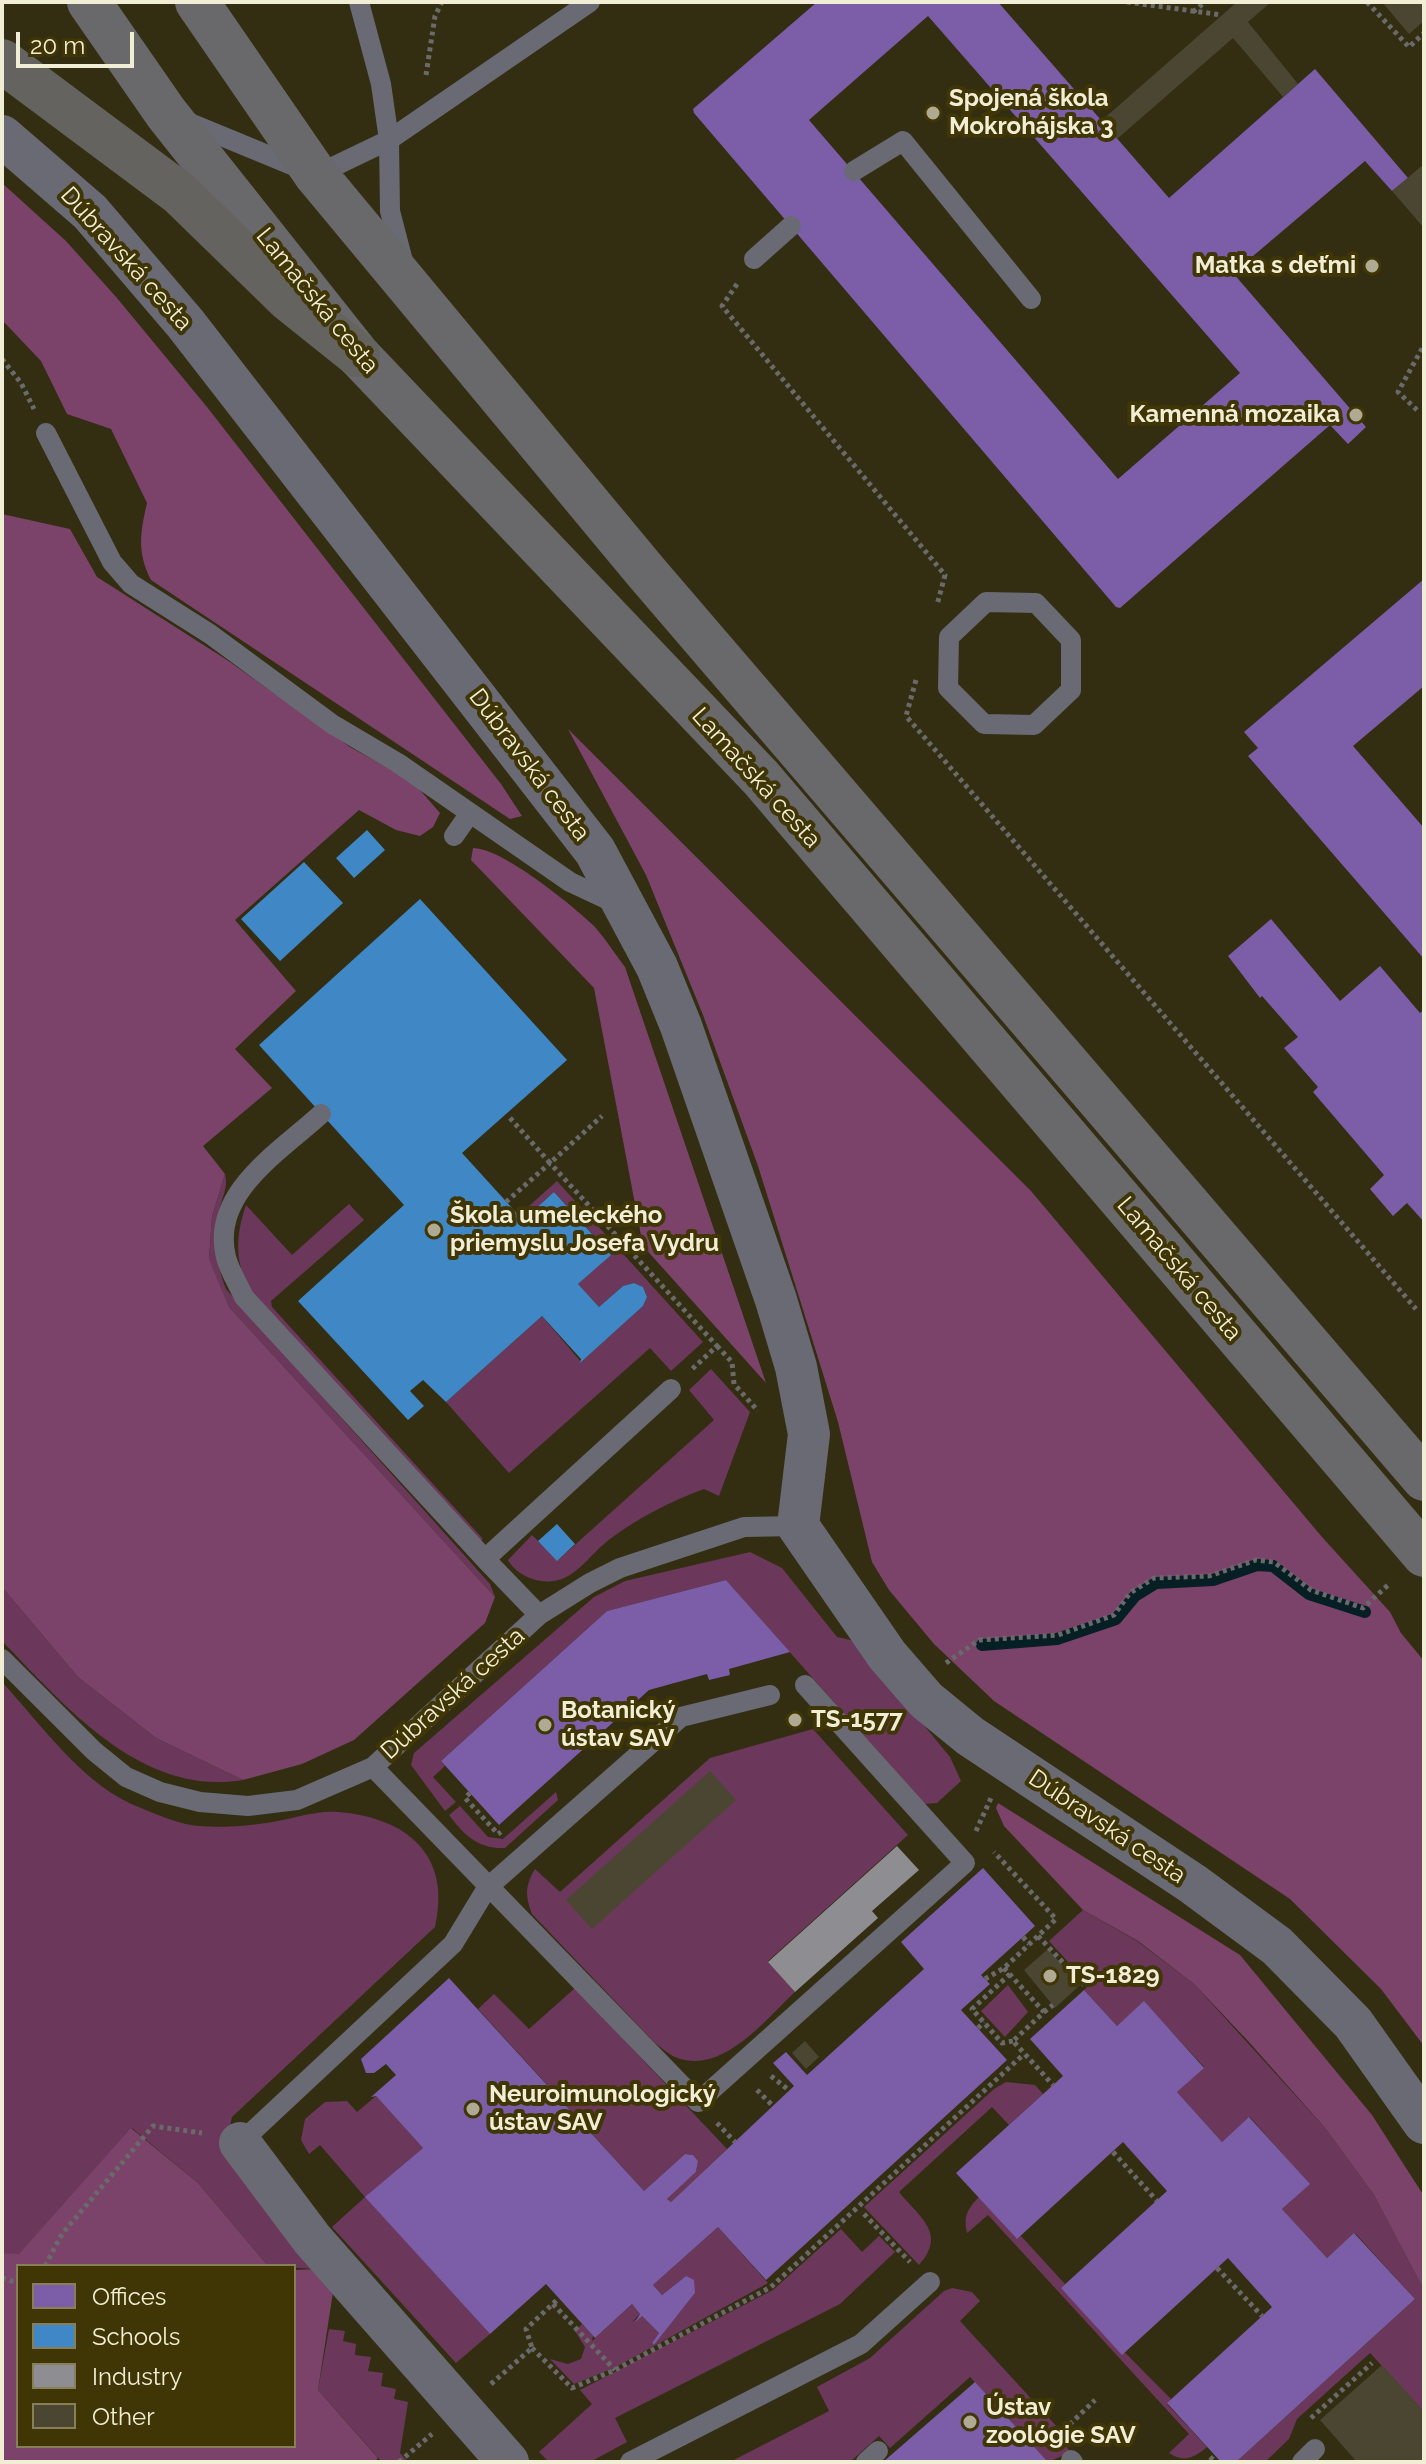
<!DOCTYPE html>
<html>
<head>
<meta charset="utf-8">
<style>
  body { margin:0 }
  #map { position:relative; width:1426px; height:2464px; overflow:hidden; background:#332d12; font-family:Raleway,sans-serif }
  canvas { display:block }
  .frame { position:absolute; inset:0; border:4px solid #f2edd5; pointer-events:none }
  .legend { position:absolute; left:16px; top:2264px; width:280px; height:184px; box-sizing:border-box; background:#403605; border:2px solid #877f58; margin:0; padding:10px 14px; list-style:none; font-size:24px; color:#f2edd5 }
  .legend li { display:flex; align-items:center; gap:16px; height:40px }
  .legend b { width:40px; border:2px solid #877f58 }
  .scale { position:absolute; left:16px; top:32px; width:118px; height:36px; box-sizing:border-box; border:4px solid #f2edd5; border-top:0; padding-left:10px; font-size:24px; line-height:28px; white-space:nowrap; color:#f2edd5; -webkit-text-stroke:6px #403605; paint-order:stroke }
</style>
</head>
<body>
<div id="map">
<canvas width="1426" height="2464"></canvas>
<div class="frame"></div>
<ul class="legend">
<li><b style="height:22px;background:#7b5ea7"></b>Offices</li>
<li><b style="height:22px;background:#3f88c5"></b>Schools</li>
<li><b style="height:22px;background:#8d8d92"></b>Industry</li>
<li><b style="height:22px;background:#4a4631"></b>Other</li>
</ul>
<div class="scale">20 m</div>
</div>
<script>
const c = document.querySelector('canvas').getContext('2d');
c.lineJoin = 'round';
function fill(path, color) {
  c.fillStyle = color;
  c.fill(path, 'evenodd');
}
function trace(path, color, width, dash) {
  c.strokeStyle = color;
  c.lineWidth = width;
  c.lineCap = dash ? 'butt' : 'round';
  c.setLineDash(dash || []);
  c.stroke(path);
}
function drawText(font, color, halo, rows, align = 'center') {
  c.font = font + ' Raleway,sans-serif';
  c.lineWidth = 8;
  c.setLineDash([]);
  c.textBaseline = 'middle';
  c.strokeStyle = halo;
  c.fillStyle = color;
  for (const [text, x, y, turn = 0] of rows) {
    c.save();
    c.translate(x, y);
    c.rotate((+turn || 0) * Math.PI / 180);
    c.textAlign = isNaN(turn) ? turn : align;
    if (halo) c.strokeText(text, 0, 0);
    c.fillText(text, 0, 0);
    c.restore();
  }
}
fill(new Path2D(`
  M225 1174C229 1188 221 1198 219 1212 213 1241 216 1262 226 1289L490 1584 495 1597 229 1307 209 1260 212 1216Z
  M557 1181 703 1342 671 1371 650 1348 509 1473 446 1402 542 1316 581 1362 643 1306 647 1297 643 1287 634 1283 623 1286 599 1307 578 1284 611 1254 554 1192 523 1220 519 1215Z
  M349 1204 364 1220 271 1301 272 1307 483 1539 478 1542 247 1286C235 1258 236 1234 246 1205L292 1255Z
  M711 1369 750 1412 719 1496 704 1489C671 1501 638 1518 610 1539 594 1551 580 1572 562 1579 543 1586 517 1577 508 1560L532 1535 558 1560 714 1420 689 1390Z
  M750 1552 782 1568 837 1637 855 1641 950 1757 961 1781 937 1803 924 1804 726 1580 607 1611 441 1761 445 1766 433 1777 456 1802 445 1811 411 1765 414 1753 594 1597 625 1581Z
  M2 1587 78 1677 156 1738 243 1780C142 1797 66 1707 2 1641Z
  M2 1682C42 1725 84 1787 141 1808 158 1815 181 1825 199 1826 220 1828 246 1826 266 1823 290 1820 314 1810 339 1812 407 1818 452 1855 435 1927L232 2117 225 2148 316 2269 268 2266 198 2183 132 2128 19 2255 2 2253Z
  M813 1729 908 1835 768 1961 795 1992C766 2019 721 2077 675 2057 668 2054 661 2047 655 2043L532 1914C525 1895 525 1886 535 1869L560 1892 710 1758Z
  M556 1792 558 1800 505 1848C478 1849 464 1835 449 1815L460 1806 488 1837 503 1839Z
  M1083 1910 1137 1941 1194 1984 1326 2129 1374 2195 1424 2290V2412L1370 2353 1297 2419 1289 2439 1265 2462H1236L1415 2299 1355 2233 1327 2258 1282 2209 1309 2184 1250 2117 1222 2142 1177 2092 1204 2067 1144 2002 1117 2026 1084 1990 1089 1985 1049 1941Z
  M1008 1985 1028 2012 1005 2037 981 2011Z
  M575 1988 727 2149 671 2202 667 2199 696 2172 698 2161 693 2155 685 2154 644 2191 478 2009 494 1994 529 2029Z
  M1006 2082 1035 2085 1043 2094 1009 2125 992 2107 899 2192C918 2216 948 2233 919 2265L864 2207 994 2089Z
  M376 2096 423 2148 366 2197 490 2334 456 2363 332 2227 365 2197 320 2145 309 2154 301 2140 305 2119 325 2102 347 2101 357 2112Z
  M979 2197 1016 2238 1021 2236 1065 2284 1061 2288 1171 2399 1167 2404 1207 2447C1194 2458 1184 2463 1169 2453L1189 2434 988 2215 967 2233C963 2217 967 2209 979 2197Z
  M718 2227 768 2283 616 2367 574 2384 550 2359 568 2364 581 2359 585 2347 575 2331 582 2324 593 2336 592 2341 632 2304 640 2314 632 2322 642 2316 659 2333 652 2343 654 2345 695 2293 686 2276 662 2295 653 2285Z
  M841 2229 862 2252 879 2236 895 2252 840 2304 615 2418 627 2442 590 2462H549L539 2452 592 2404 580 2390 773 2290Z
  M952 2288 972 2292 980 2301 960 2321 1058 2428 1053 2433 1071 2452 1048 2462 970 2377 890 2448 879 2436 850 2462H730L829 2411 817 2387 870 2358 944 2291Z
  M329 2329 345 2331 343 2341 356 2344 355 2355 371 2357 368 2371 383 2373 381 2386 396 2389 394 2399 408 2402 400 2453 408 2462H382L318 2390Z`), '#6b385b');
fill(new Path2D(`
  M2 183 66 241 117 298 207 407 501 784 522 816 510 819 151 580C137 553 140 533 147 503L111 429 67 414 41 361 2 320Z
  M2 514 70 529 97 577 227 660 350 747 413 782 440 813 433 827 420 836 396 830 359 810 235 920 296 991 235 1049 272 1088 203 1146 225 1174 212 1216 209 1259 229 1307 495 1597 485 1623 354 1740 302 1764 243 1780 156 1738 78 1677 2 1587Z
  M568 729 1031 1191 1322 1537 1390 1612 1401 1633 1424 1661V2046L1381 1989 1290 1899 994 1701 934 1644 889 1590 872 1562 838 1422 800 1300 758 1166 703 1015 646 875Z
  M473 848C502 848 571 904 594 926 605 938 615 954 625 967L766 1383 643 1246 594 988 471 860Z
  M998 1803 1240 1955 1372 2115 1424 2196V2290L1374 2195 1326 2129 1248 2041 1194 1984 1138 1941 1083 1910 1004 1826 996 1808Z
  M131 2128 198 2183 268 2266H18V2446H294V2270L316 2269 333 2292 318 2390 378 2458 374 2462H2V2253L19 2254Z`), '#7b4369');
fill(new Path2D(`
  M817 2H998L1169 198 1315 69 1408 178 1392 191 1365 161 1233 273 1366 427 1348 444 1330 425 1120 608 1116 607 694 113 693 109ZM928 16 1240 373 1118 479 809 120Z
  M1424 579V686L1353 746 1424 828V959L1248 756 1258 748 1244 732Z
  M1271 919 1340 1001 1380 966 1420 1013 1424 1010V1222L1407 1203 1393 1216 1370 1189 1384 1175 1313 1092 1318 1087 1284 1048 1298 1037 1262 996 1260 998 1228 956Z
  M726 1580 790 1652 729 1669 730 1675 709 1680 707 1674 649 1690 499 1825 441 1761 607 1611Z
  M983 1868 1035 1926 981 1975 990 1984 961 2010 1007 2060 766 2280 718 2227 653 2285 662 2295 686 2276 694 2280 695 2293 654 2345 652 2343 659 2333 642 2316 635 2322 640 2314 632 2304 595 2338 546 2284 490 2334 365 2197 423 2148 376 2096 371 2097 396 2075 386 2064 374 2073H366L361 2059 449 1978 644 2191 685 2154 693 2155 698 2161 696 2172 667 2199 671 2202 794 2086 773 2063 786 2052 807 2075 924 1969 901 1942Z
  M1084 1990 1117 2026 1144 2001 1204 2068 1177 2092 1222 2142 1249 2117 1310 2184 1282 2209 1327 2258 1354 2233 1415 2299 1236 2462H1221L1167 2403 1272 2307 1228 2258 1122 2355 1061 2288 1167 2191 1123 2142 1017 2239 956 2173 1063 2076 1030 2039Z
  M975 2382 1048 2462H883Z`), '#7b5ea7');
fill(new Path2D(`
  M367 830 385 850 354 878 336 858Z
  M304 862 343 903 280 961 241 919Z
  M420 899 567 1060 462 1153 523 1220 554 1192 611 1255 578 1284 599 1307 623 1286 634 1283 643 1287 647 1297 643 1306 580 1363 581 1359 542 1316 446 1402 423 1380 410 1391 424 1406 408 1420 298 1301 404 1205 259 1045Z
  M557 1524 575 1544 557 1561 538 1541Z`), '#3f88c5');
fill(new Path2D(`
  M897 1846 919 1870 872 1911 878 1918 795 1992 768 1962Z`), '#8d8d92');
trace(new Path2D(`
  M982 1645 1057 1639 1116 1619 1135 1596 1156 1583 1213 1580 1257 1565 1273 1566 1309 1594 1365 1612`), '#051f25', 12);
fill(new Path2D(`
  M1237 2H1271L1248 22 1298 84 1283 97 1233 38 1117 139 1101 121Z
  M1382 2H1424V21L1409 34Z
  M1424 164V228L1392 191Z
  M795 1710 805 1720 794 1730 785 1719Z
  M710 1771 736 1800 592 1929 566 1900Z
  M1048 1949 1080 1985 1055 2008 1024 1970Z
  M805 2041 819 2057 806 2069 792 2053Z
  M1382 2365 1424 2412V2462H1357L1320 2420Z`), '#4a4631');
trace(new Path2D(`
  M1127 2 1222 15
  M1367 2 1409 47 1424 33
  M1193 12 1205 2
  M426 75 435 16 442 2
  M737 284 722 306 945 575 937 605
  M2 359 21 383 34 409
  M1417 410 1398 392 1424 345
  M916 680 906 716 1416 1309
  M510 1118 550 1163 602 1116
  M506 1202 550 1163 717 1346 690 1371
  M717 1346 732 1362 734 1384 758 1411
  M946 1663 979 1640 1058 1635 1114 1615 1130 1593 1154 1578 1209 1576 1256 1560 1274 1562 1311 1590 1363 1608 1388 1585
  M470 1793 465 1798 498 1834 501 1832
  M976 1831 991 1798
  M1038 1936 1084 1985
  M1023 1937 1029 1944
  M1004 1968 1044 2012 1013 2041 1053 2085
  M1010 1974 972 2009 1002 2043 1013 2041
  M985 1979 1004 1968 1056 1919 994 1852
  M1044 2012 1053 2005
  M978 2028 984 2022
  M771 2076 790 2091
  M757 2090 773 2106
  M717 2123 735 2142
  M1113 2152 1157 2201
  M864 2214 910 2262
  M45 2266 62 2234 153 2126 202 2133
  M1217 2268 1262 2316
  M2 2278 18 2283
  M553 2304 615 2370
  M532 2348 572 2388 615 2370 771 2287 1024 2054
  M491 2384 532 2348 526 2329 559 2298
  M1311 2418 1372 2363
  M1064 2430 1095 2400
  M1210 2457 1216 2462
  M399 2462 432 2434`), '#6a6a6a', 5, [4, 4]);
trace(new Path2D(`
  M359 2 381 84 389 140 390 211 404 265
  M185 121 316 175 389 140 590 2
  M854 171 903 141 1031 299
  M754 259 791 226
  M46 433 112 562 131 584 210 634 332 724 398 763 570 882 617 904
  M986 602 1036 603 1071 640V690L1034 725 984 724 948 688 949 637Z
  M454 836 470 813
  M321 1114C281 1151 210 1193 226 1257 229 1270 238 1284 244 1297L485 1559
  M539 1615 485 1559 671 1389
  M2 1659 94 1751 126 1777 160 1792 200 1802 248 1806 297 1800 373 1767 539 1615 590 1583 620 1568 744 1527 798 1526
  M373 1767 698 2102 965 1863 805 1685
  M240 2143 453 1944 487 1888 681 1717 770 1695
  M1071 2460 1073 2462
  M630 2462 861 2344 930 2282
  M866 2462 878 2451
  M1302 2462 1315 2449`), '#696a74', 20);
trace(new Path2D(`
  M2 136 90 212 185 323 595 851 657 967 681 1026 776 1300 796 1367 809 1434 798 1526 887 1655 926 1700 970 1736 1193 1884 1277 1946 1353 2023 1424 2123
  M240 2143 312 2239 508 2462`), '#696a74', 42);
trace(new Path2D(`
  M89 2 166 113 358 355 761 778 1424 1555
  M197 2 316 175 646 572 1424 1479`), '#69686b', 44);
trace(new Path2D(`
  M2 61 179 193 288 299 358 355`), '#646360', 44);
for (const [x, y, r, color] of [
  [933,113,8,"#afaa91"],
  [1372,266,8,"#afaa91"],
  [1356,415,8,"#afaa91"],
  [434,1230,8,"#afaa91"],
  [795,1720,8,"#afaa91"],
  [545,1725,8,"#afaa91"],
  [1050,1976,8,"#afaa91"],
  [473,2109,8,"#afaa91"],
  [970,2422,8,"#afaa91"]
]) {
  const dot = new Path2D();
  dot.arc(x, y, r, 0, 2 * Math.PI);
  c.fillStyle = color;
  c.fill(dot);
  trace(dot, '#403605', 3);
}
drawText('bold 24px', '#f2edd5', '#403605', [
  ["Spojená škola",949,99],
  ["Mokrohájska 3",949,127],
  ["Matka s deťmi",1356,266,"right"],
  ["Kamenná mozaika",1340,415,"right"],
  ["Škola umeleckého",450,1216],
  ["priemyslu Josefa Vydru",450,1244],
  ["Botanický",561,1711],
  ["ústav SAV",561,1739],
  ["TS-1577",811,1720],
  ["TS-1829",1066,1976],
  ["Neuroimunologický",489,2095],
  ["ústav SAV",489,2123],
  ["Ústav",986,2408],
  ["zoológie SAV",986,2436]
], 'left');
drawText('24px', '#f2edd5', '#403605', [
  ["Dúbravská cesta",126,259,48],
  ["Lamačská cesta",317,301,51],
  ["Dúbravská cesta",529,765,53],
  ["Lamačská cesta",756,778,48],
  ["Lamačská cesta",1179,1269,50],
  ["Dúbravská cesta",453,1694,-42],
  ["Dúbravská cesta",1107,1827,34]
]);
</script>
</body>
</html>
